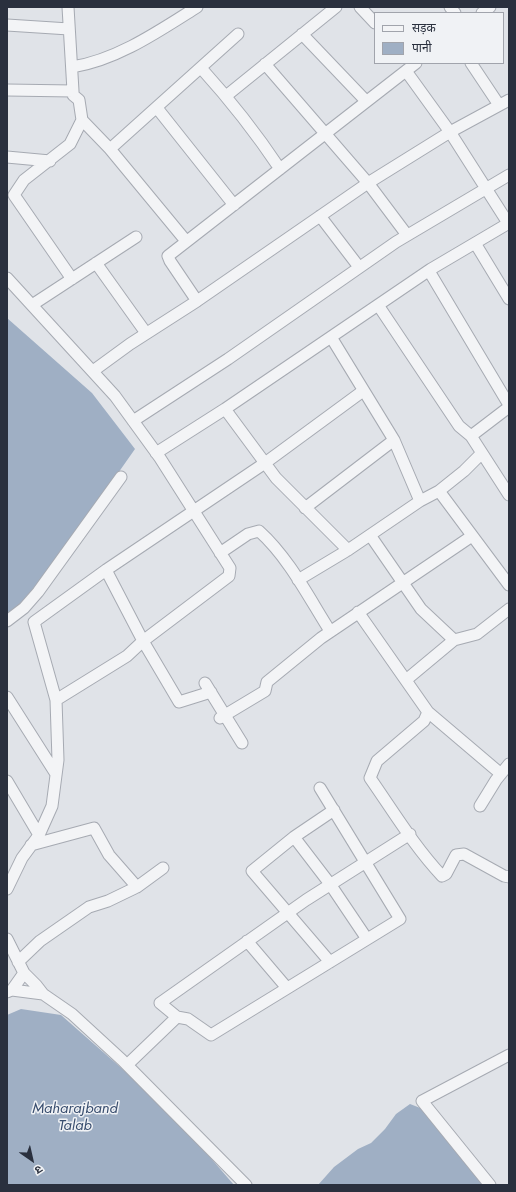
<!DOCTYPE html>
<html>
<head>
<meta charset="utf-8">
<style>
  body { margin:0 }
  #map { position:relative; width:516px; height:1192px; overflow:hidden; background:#e0e3e8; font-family:Jost,"Noto Sans Devanagari",sans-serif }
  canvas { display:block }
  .frame { position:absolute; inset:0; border:8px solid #2a303e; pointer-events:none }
  .legend { position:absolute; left:374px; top:12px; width:130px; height:52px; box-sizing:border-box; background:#f0f2f5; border:1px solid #a1a4ac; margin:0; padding:5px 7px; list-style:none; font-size:12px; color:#2a303e }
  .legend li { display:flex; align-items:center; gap:8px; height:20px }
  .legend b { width:20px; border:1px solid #a1a4ac }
  .north { position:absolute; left:12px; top:1140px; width:40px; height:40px; -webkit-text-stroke:3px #f0f2f5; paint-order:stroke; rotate:146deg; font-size:11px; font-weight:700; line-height:16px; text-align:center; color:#2a303e }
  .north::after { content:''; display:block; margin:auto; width:14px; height:18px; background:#2a303e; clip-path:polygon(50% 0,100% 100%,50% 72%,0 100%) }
</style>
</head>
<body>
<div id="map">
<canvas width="516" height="1192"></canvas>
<div class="frame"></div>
<ul class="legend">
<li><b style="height:5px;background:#f3f4f6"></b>सड़क</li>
<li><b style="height:11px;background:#9fafc4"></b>पानी</li>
</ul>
<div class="north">उ</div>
</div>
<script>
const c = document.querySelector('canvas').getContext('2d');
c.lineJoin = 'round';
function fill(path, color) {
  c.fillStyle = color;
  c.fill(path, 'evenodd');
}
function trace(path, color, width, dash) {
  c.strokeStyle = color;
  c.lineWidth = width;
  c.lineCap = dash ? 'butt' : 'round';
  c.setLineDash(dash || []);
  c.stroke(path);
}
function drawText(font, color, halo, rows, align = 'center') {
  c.font = font + ' Jost,sans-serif';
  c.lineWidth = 3;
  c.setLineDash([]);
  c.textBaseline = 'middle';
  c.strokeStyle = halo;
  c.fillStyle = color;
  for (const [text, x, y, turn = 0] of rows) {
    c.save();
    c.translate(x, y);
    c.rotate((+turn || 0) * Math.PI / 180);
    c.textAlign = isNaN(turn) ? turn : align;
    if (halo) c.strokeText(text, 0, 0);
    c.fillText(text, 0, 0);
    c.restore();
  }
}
fill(new Path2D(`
  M7 318 92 393 135 449 52 567 17 607 7 613Z
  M21 1009 61 1015 144 1088 203 1149 234 1185H7V1015Z
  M410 1104 433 1113 462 1153V1160L486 1185H318L334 1167 358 1149 371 1143 385 1129 396 1114Z`), '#9fafc4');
const minor = new Path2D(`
  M68 7 73 91V95L79 100 82 120 70 144 24 180 14 195 72 279
  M360 7 375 23
  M450 7 455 13
  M482 13 490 7
  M7 25 69 29
  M302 34 366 101
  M471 63 499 105
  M265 64 368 183 407 235
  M72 67C117 60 159 31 197 7
  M201 68C230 100 256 133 280 169
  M406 71 450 132 508 223
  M7 90 73 91
  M226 96 336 7
  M157 108 234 205
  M82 120 110 149 186 241
  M110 149 238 34
  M7 157 50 161
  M320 216 359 267
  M475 243 509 299
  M96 263 146 333
  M429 271 509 405
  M7 278 115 396 160 458 230 568 229 576 143 641 127 656 56 700
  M197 301 170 261 168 256 416 63
  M32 305 136 237
  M378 305 459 426 471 436 509 495
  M331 337 394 440 420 501
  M93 371 130 344 197 301 368 183 450 132 509 100
  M225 409 276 478 348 550
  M133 421 228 359 396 242 509 175
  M471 436 509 407
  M156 453 225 409 431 269 509 223
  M439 491 509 585
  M305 508 394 440
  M370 535 421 609 454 640
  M220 553 248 534 259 531C289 558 309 598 330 631
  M106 570 143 641 179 702 211 692
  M298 580 348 550 420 501 439 491 464 471 481 454
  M358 612 428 712 424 721 377 761 370 778C393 811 414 846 442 876L446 874 456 855 464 854 504 876 509 877
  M7 621 24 608 38 592 121 477
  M406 680 454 640 477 634 509 609
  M205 683 242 743
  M7 697 56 774
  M428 712 501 774
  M220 718 265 691 267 682 321 638 472 536
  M7 781 39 835
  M320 788 400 919 211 1035 188 1019 177 1017 160 1003 306 900C341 878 375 856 410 834
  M480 806 496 780 509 764
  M294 837 330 884 367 939
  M31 845 94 828 109 855 137 887
  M7 889 22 858 39 835 52 806 58 760 56 700 34 622 106 570 265 463 363 391
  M7 939 24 973 36 985 43 994
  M247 941 287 988
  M18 962 40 941 89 907 108 901 137 887 163 868
  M330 962 252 871 294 837 334 810
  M12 990 24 973
  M7 992 12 990 43 994 72 1014 122 1060 246 1185
  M127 1065 177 1017
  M490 1185 422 1101 509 1055`);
trace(minor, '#a6aab2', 13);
trace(minor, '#f3f4f6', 11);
drawText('italic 15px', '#384d6e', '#f0f2f5', [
  ["Maharajband",75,1109],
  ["Talab",75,1126]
]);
</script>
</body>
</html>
